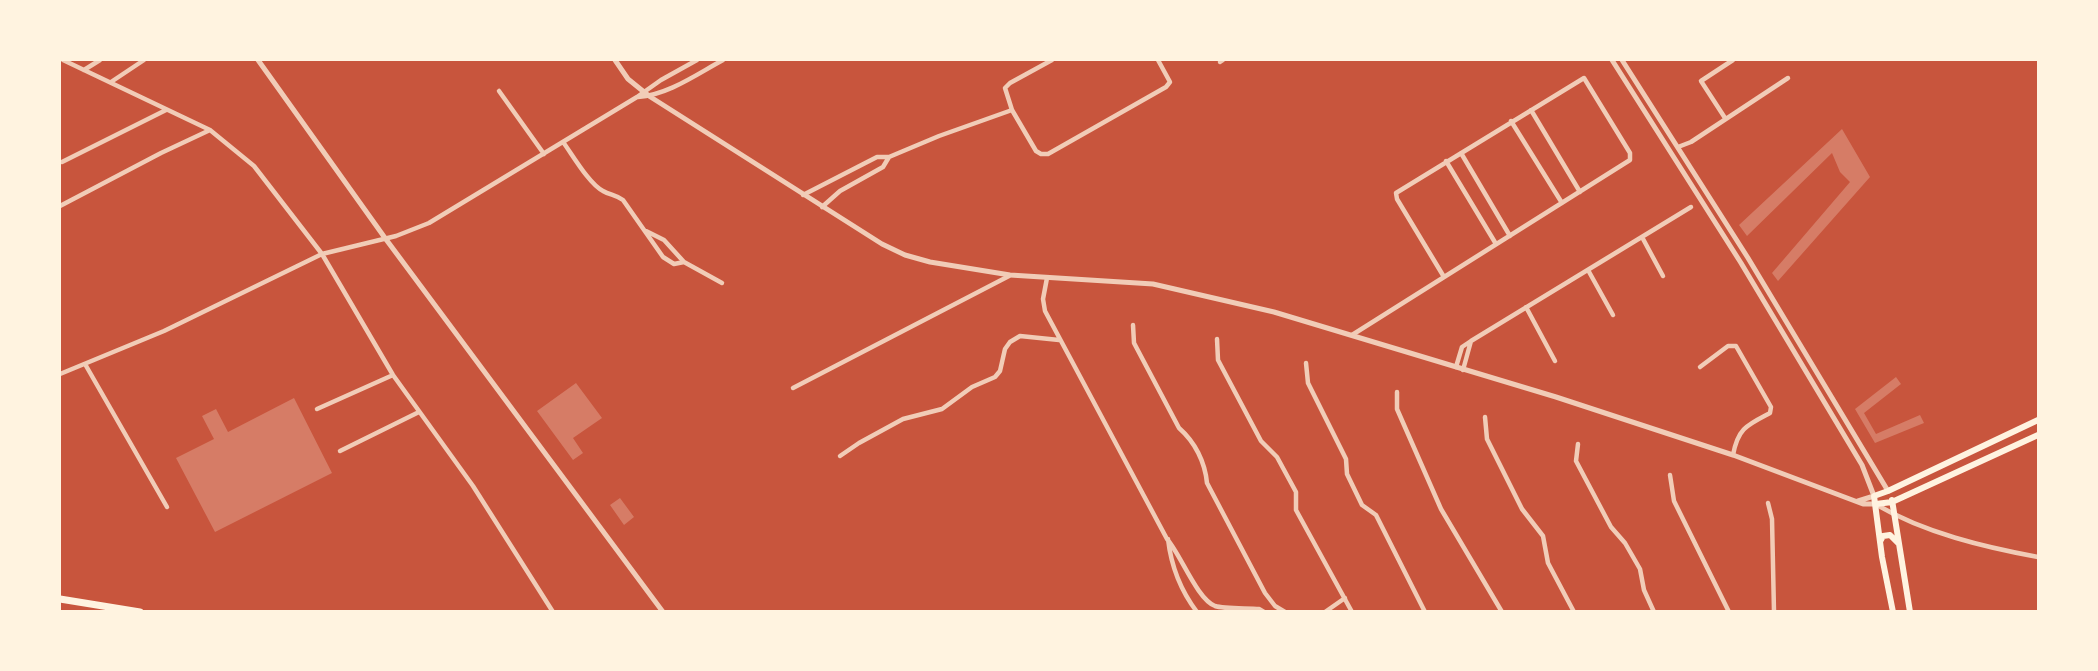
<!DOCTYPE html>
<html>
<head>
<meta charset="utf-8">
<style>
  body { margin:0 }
  #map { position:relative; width:2098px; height:671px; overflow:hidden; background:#c8553d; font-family:Merriweather,serif }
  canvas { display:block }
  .frame { position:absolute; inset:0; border:61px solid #fff3e0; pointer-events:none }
</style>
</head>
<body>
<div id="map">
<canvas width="2098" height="671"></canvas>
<div class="frame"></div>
</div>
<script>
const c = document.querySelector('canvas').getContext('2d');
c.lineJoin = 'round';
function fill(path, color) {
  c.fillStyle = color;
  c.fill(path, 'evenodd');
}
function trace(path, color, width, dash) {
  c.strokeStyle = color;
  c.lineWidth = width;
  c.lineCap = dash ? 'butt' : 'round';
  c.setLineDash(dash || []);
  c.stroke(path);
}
fill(new Path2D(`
  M1842 129 1870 177 1778 281 1772 273 1850 182 1840 172 1832 153 1747 236 1739 225Z
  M1896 377 1901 384 1864 413 1876 434 1920 415 1924 423 1875 443 1855 409Z
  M576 383 602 418 573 438 583 453 573 460 537 411Z
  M294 398 332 473 215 532 176 458 214 439 202 416 216 409 228 432Z
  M620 498 634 517 624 525 610 505Z`), '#d67c66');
trace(new Path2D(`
  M63 60 210 130 254 166 322 254 393 375 473 486 553 612
  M1052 60 1010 83 1005 88 1012 110 1036 151 1041 154H1048L1166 87 1170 82 1158 60
  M1220 62 1223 60
  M84 70 100 60
  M111 82 144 60
  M499 91 544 154
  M638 97C668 95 697 74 723 60
  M1531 110 1580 192
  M1725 118 1701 81 1733 60
  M1511 121 1562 203
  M563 142C572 154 589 184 603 191 610 195 616 195 623 200L663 257 674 264 684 262
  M1678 147 1691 142 1788 78
  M1461 153 1510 236
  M1446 161 1496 244
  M62 162 166 110
  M803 195 877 157H889L939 136 1012 110
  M60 206 161 153 210 130
  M822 207 840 191 883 167 889 157
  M646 231 664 240 684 262 722 283
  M1642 237 1663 276
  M1588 270 1613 315
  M1047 278 1043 299 1045 311 1167 539C1181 555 1197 599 1215 606 1224 609 1248 608 1259 609L1264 612
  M1526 307 1555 361
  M1133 325 1134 343 1179 428C1195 442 1205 462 1207 483L1265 593 1275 606 1285 612
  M1352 335 1630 160V153L1584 78 1396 193 1397 199 1444 277
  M1217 339 1218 360 1261 441 1277 457 1296 492V510L1352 612
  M1306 363 1308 383 1346 459 1347 474 1362 505 1376 515 1425 612
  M85 364 167 507
  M1456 367 1462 347 1471 341 1691 207
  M1700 367 1728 346H1736L1771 407 1770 413C1747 425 1738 428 1733 455
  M1463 370 1471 341
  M60 374 164 331 322 254 396 236 429 223 637 97 661 80 697 60
  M793 388 1009 276
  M1397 392V409L1441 509 1502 612
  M317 409 393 375
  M1485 417 1487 439 1522 509 1543 536 1548 563 1574 612
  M1578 444 1576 461 1611 527 1625 543 1640 569 1644 590 1654 612
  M340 451 419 412
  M840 456 859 443 903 419 942 409 972 387 995 377 1000 371 1005 349 1010 342 1020 336 1059 340
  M1670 475 1674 501 1729 612
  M1768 503 1772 519 1774 612
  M1877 505C1925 533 1984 547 2038 557
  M1168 539C1171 565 1181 591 1197 612
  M1325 612 1345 598`), '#f1ccb7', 4.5);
trace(new Path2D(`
  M258 60 385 238 663 612
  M615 60 628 79 649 96 882 244 905 255 930 262 1010 275 1153 284 1274 312 1556 397 1733 455 1863 504H1876
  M1612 60 1741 263 1862 465 1874 496 1858 501
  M1622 60 1748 258 1888 491`), '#f1ccb7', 5);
trace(new Path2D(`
  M1892 500 1910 612
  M1876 504 1892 502 2038 435
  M1881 540 1883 536 1890 535 1898 543
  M1893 612 1882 557 1874 496 1888 491 2038 420`), '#fff3e0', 6);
trace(new Path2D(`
  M60 599 140 612`), '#fff3e0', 7);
</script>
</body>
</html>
